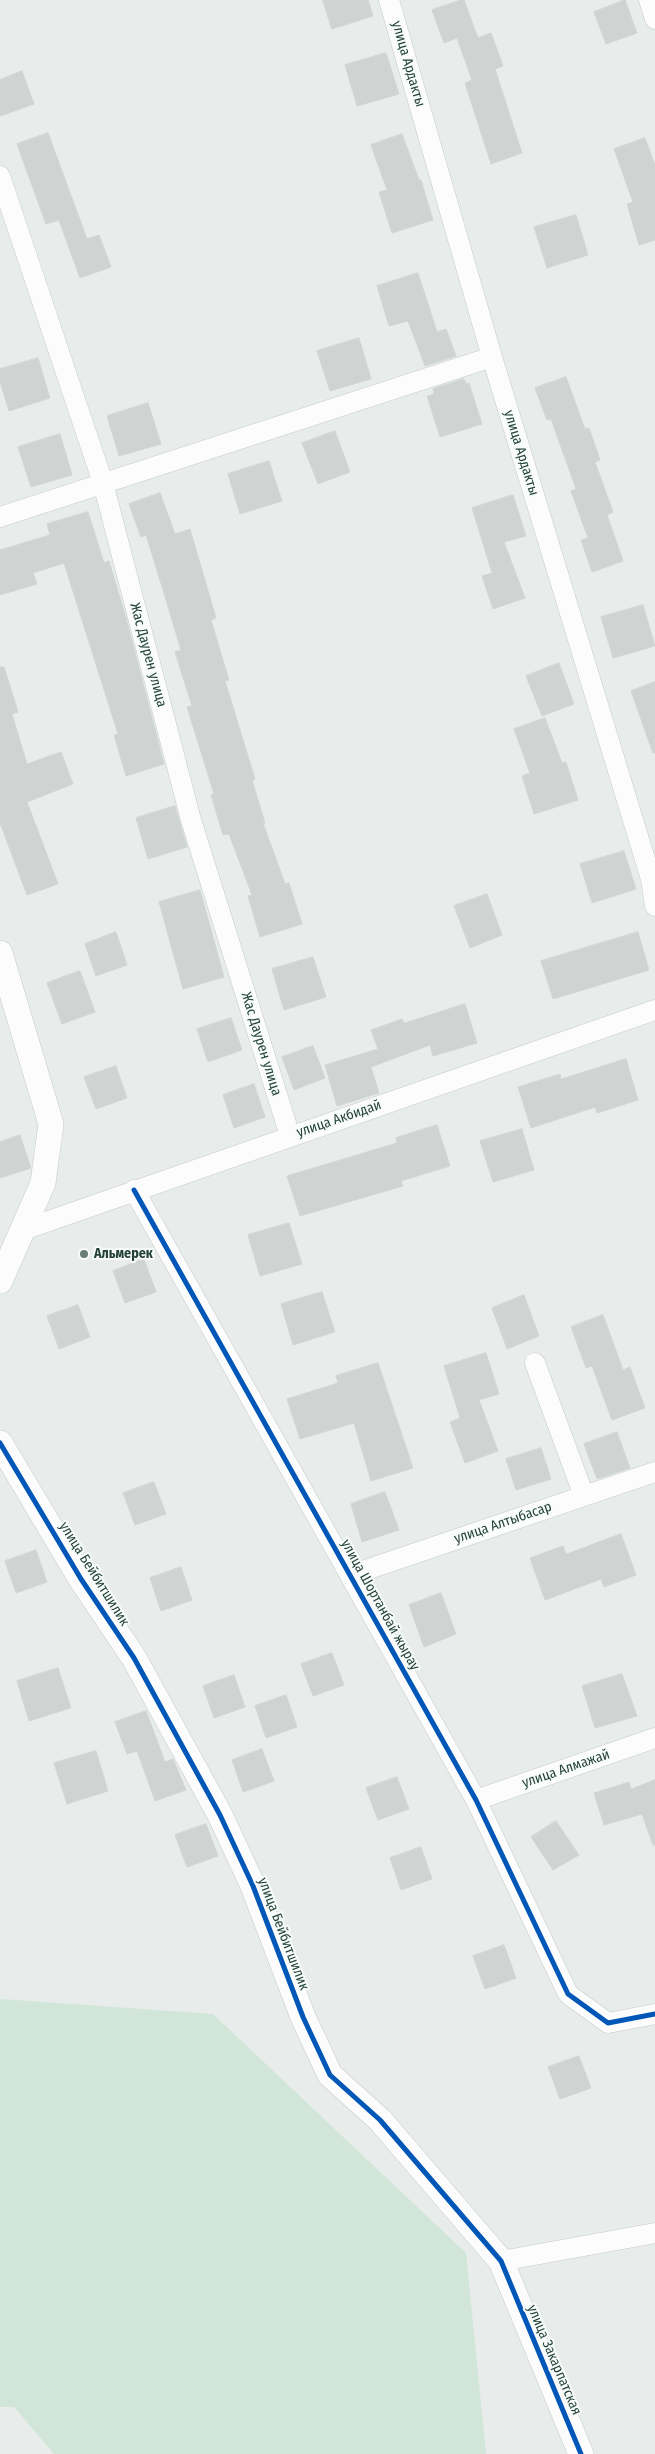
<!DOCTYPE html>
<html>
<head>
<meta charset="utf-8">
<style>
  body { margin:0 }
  canvas { display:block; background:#e8edeb }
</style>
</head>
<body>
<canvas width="655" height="2454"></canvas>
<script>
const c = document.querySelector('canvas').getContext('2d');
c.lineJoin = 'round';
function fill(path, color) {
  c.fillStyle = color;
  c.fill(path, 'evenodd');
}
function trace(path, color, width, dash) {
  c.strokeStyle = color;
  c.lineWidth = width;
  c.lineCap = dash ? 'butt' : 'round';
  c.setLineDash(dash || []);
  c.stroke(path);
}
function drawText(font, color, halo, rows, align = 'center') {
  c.font = font + ' "Fira Sans Condensed",sans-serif';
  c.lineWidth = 4;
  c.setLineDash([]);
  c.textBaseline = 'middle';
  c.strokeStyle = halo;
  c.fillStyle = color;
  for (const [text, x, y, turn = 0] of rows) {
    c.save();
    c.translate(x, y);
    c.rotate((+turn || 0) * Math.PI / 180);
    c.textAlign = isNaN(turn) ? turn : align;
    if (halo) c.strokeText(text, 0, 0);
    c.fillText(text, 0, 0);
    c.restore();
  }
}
fill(new Path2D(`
  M2 1999 213 2014 466 2253 486 2454H54L14 2407H0V2000Z`), '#d1e6d8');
const building = new Path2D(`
  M323 0H368L373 16 332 29Z
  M461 0H464L478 38 491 33 503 66 495 69 522 153 491 164 465 83 472 80 457 38 444 43 432 10Z
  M625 0 637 33 606 44 594 12Z
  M386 53 399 94 357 106 345 65Z
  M22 71 34 104 0 116V80Z
  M48 133 87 239 99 235 111 267 80 278 59 220 46 224 17 144Z
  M402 134 419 180H421L433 220 392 233 379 192 387 190 371 145Z
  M645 138 655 165V240L639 245 627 204 633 202 614 149Z
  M576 215 588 255 547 268 534 227Z
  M418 273 437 332 446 329 456 356 425 366 408 321 389 326 377 286Z
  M359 338 371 379 330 391 317 351Z
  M38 358 50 398 9 411 0 382V369Z
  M566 377 585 429 589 428 600 460 595 462 613 512 607 515 623 561 592 572 581 540 588 538 571 491 576 489 551 419 547 420 535 388Z
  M464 379 466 384 469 383 482 424 440 437 427 396 434 394 433 389Z
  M148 403 161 444 119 456 107 416Z
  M335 431 350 472 318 484 302 443Z
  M60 434 72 475 31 487 18 447Z
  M269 461 282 501 240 514 228 474Z
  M160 493 175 534 190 529 216 618 211 620 229 680 225 681 255 779 252 780 265 823H263L285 884 289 883 302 924 260 937 248 896 252 895 229 834 223 835 211 795 214 794 187 707 192 706 175 652 181 650 163 590 146 535 141 537 129 504Z
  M513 495 526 536 504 542 525 598 493 609 482 576 492 573 472 508Z
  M88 512 104 563 109 561 126 618 164 764 126 776 114 735 118 734 64 563 33 573 37 584 0 595V550L50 535 47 524Z
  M643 605 655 646 613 658 601 617Z
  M559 663 574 704 542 716 526 676Z
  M0 667H4L18 712 12 714 27 764 61 752 73 784 27 802 58 884 27 895 0 823Z
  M655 682V753H653L631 691Z
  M545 718 562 763 566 762 578 800 534 814 522 776 530 773 514 729Z
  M175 806 187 847 148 859 136 818Z
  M624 851 636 889 592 903 580 864Z
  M200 890 224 977 183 989 159 902Z
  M487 894 502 935 470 948 454 906Z
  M116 932 127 965 96 976 85 944Z
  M638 932 649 970 553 999 541 961Z
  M313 957 326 997 284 1010 272 969Z
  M80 971 95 1012 62 1024 47 983Z
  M465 1004 477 1043 433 1056 430 1045 371 1067 379 1093 337 1106 325 1065 378 1049 371 1030 402 1019 404 1023Z
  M231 1018 242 1050 208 1062 197 1029Z
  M313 1046 325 1078 294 1090 282 1057Z
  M626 1059 638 1100 597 1113 595 1107 531 1128 518 1087 560 1074 561 1079Z
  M116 1066 127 1098 96 1109 84 1077Z
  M254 1084 265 1117 234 1128 223 1095Z
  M437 1125 450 1166 401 1181 403 1186 300 1216 287 1176 397 1143 396 1138Z
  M522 1129 534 1170 493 1182 480 1141Z
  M20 1135 31 1168 0 1178V1142Z
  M289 1223 302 1264 260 1276 248 1235Z
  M144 1259 156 1292 125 1303 113 1271Z
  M322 1292 335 1332 293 1345 281 1304Z
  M524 1295 539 1336 507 1349 492 1308Z
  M78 1305 90 1337 59 1349 47 1316Z
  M603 1315 623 1370 630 1367 645 1408 612 1420 592 1366 586 1368 571 1327Z
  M486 1353 499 1394 479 1400 498 1451 465 1463 450 1422 460 1418 444 1366Z
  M378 1363 413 1468 371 1481 354 1423 300 1439 287 1399 338 1383 336 1376Z
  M617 1432 630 1468 597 1479 584 1444Z
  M541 1448 551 1479 516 1490 506 1459Z
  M154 1482 166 1514 135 1525 123 1493Z
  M385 1492 399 1530 362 1542 351 1504Z
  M621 1534 636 1575 604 1587 601 1579 545 1600 530 1558 563 1546 566 1554Z
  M36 1550 47 1582 16 1593 5 1561Z
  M181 1567 192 1600 161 1611 150 1578Z
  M441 1593 456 1634 424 1647 409 1605Z
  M332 1653 344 1685 313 1696 301 1664Z
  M58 1668 71 1708 29 1721 17 1681Z
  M622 1674 637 1716 595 1728 582 1686Z
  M234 1675 245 1707 214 1718 203 1686Z
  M286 1695 297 1727 266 1738 255 1706Z
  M146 1711 165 1762 173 1759 186 1790 155 1801 137 1751 127 1754 115 1722Z
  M262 1749 274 1781 243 1792 232 1760Z
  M96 1751 108 1791 67 1804 54 1763Z
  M397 1777 409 1809 378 1820 366 1788Z
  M655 1780V1845H653L642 1814 604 1825 594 1793 629 1782 631 1789Z
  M556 1821 579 1855 553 1870 531 1837Z
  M206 1824 218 1856 187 1867 175 1835Z
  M421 1847 432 1879 401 1890 390 1858Z
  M504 1945 516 1978 485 1989 473 1956Z
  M579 2056 591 2088 560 2099 548 2067Z`);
fill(building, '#cfd4d2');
trace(building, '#d1d6d4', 1);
const minor = new Path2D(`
  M389 0 492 357 651 879 655 906
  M649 0 655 19
  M0 176 103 483 191 820 290 1136
  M0 517 492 357
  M134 1190 476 1800 568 1994 608 2023 655 2014
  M23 1230 655 1010
  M535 1363 584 1496
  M351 1575 655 1472
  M476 1800 655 1738
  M501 2261 655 2233`);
const tertiary = new Path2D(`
  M0 953 51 1124 43 1183 0 1281
  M0 1443 81 1579 134 1658 220 1815 253 1886 303 2017 330 2075 380 2120 501 2261 581 2454`);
trace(minor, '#c5cac8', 21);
trace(tertiary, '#c5cac8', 26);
trace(minor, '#fcfcfc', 20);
trace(tertiary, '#fcfcfc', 25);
trace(new Path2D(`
  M134 1190 476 1800 568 1994 608 2023 655 2014
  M0 1443 81 1579 134 1658 220 1815 253 1886 303 2017 330 2075 380 2120 501 2261 581 2454`), '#0057b8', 5);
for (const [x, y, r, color] of [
  [84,1254,5,"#697e78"]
]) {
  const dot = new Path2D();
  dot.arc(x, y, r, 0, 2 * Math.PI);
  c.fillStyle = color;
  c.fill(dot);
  trace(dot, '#f7fbf9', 2);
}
drawText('14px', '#24423a', '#f7fbf9', [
  ["улица Ардакты",408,64,74],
  ["улица Ардакты",521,453,73],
  ["Жас Даурен улица",148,655,75],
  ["Жас Даурен улица",261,1044,73],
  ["улица Акбидай",339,1119,-19],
  ["улица Алтыбасар",503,1523,-19],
  ["улица Бейбитшилик",94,1574,58],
  ["улица Шортанбай жырау",380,1605,61],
  ["улица Алмажай",566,1769,-19],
  ["улица Бейбитшилик",283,1934,69],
  ["улица Закарпатская",554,2360,67]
]);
drawText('bold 14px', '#24423a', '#f7fbf9', [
  ["Альмерек",94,1254]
], 'left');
</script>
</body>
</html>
